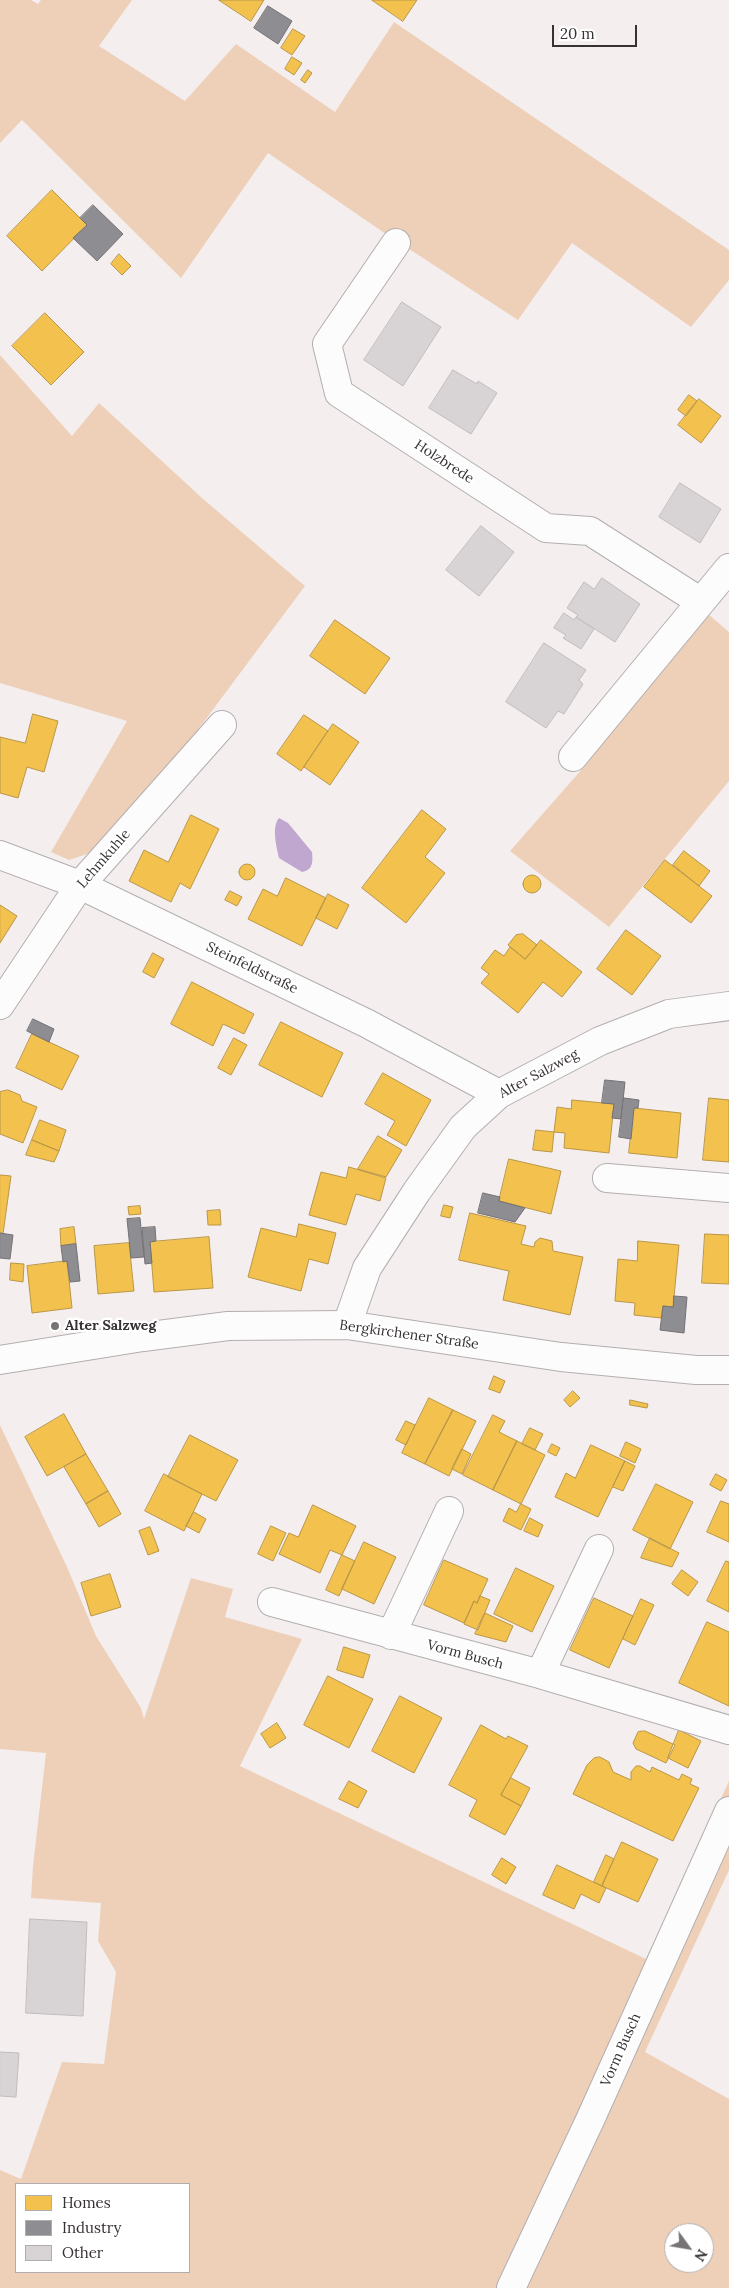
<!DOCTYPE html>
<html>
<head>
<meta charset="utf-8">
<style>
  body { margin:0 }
  #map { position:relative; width:729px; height:2288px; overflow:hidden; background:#f4eeef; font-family:Lora,serif }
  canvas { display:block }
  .legend { position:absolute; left:15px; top:2183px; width:175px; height:90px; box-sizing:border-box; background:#fff; border:1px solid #afadad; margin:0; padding:6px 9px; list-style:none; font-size:15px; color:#363132 }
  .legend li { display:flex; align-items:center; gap:10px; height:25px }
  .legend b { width:25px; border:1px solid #afadad }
  .north { position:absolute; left:664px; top:2223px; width:50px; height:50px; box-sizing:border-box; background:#fff; border:1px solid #afadad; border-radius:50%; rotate:122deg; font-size:14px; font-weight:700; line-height:20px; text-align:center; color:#363132 }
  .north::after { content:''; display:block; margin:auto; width:18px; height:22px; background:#787374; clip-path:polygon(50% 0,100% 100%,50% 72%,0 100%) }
  .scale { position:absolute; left:552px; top:25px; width:85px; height:22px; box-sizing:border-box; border:2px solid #363132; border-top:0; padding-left:6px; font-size:15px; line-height:18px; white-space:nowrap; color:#363132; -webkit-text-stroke:4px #fff; paint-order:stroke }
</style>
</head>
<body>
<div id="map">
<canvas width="729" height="2288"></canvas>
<ul class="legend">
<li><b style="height:14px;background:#f2c14e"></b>Homes</li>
<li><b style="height:14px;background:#8d8d92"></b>Industry</li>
<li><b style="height:14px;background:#d8d4d6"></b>Other</li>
</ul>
<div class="north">N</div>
<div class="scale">20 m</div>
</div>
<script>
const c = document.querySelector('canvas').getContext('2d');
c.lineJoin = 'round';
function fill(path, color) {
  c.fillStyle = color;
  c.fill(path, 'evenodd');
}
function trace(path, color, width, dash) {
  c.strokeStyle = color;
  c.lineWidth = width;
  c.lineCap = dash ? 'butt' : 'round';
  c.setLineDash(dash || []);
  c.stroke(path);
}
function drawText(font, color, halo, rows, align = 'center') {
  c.font = font + ' Lora,serif';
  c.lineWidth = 5;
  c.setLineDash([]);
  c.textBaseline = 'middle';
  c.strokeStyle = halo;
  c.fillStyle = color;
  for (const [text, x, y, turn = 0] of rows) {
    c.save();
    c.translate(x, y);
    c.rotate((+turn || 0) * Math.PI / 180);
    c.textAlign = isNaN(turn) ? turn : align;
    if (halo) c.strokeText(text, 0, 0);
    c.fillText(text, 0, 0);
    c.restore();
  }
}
fill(new Path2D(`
  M0 0H31L38 4 41 0H132L99 46 185 101 236 44 335 112 394 22 729 250V280L691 327 572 243 518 320 383 232 268 153 181 278 22 120 0 143Z
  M0 355 72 436 99 403 202 498 305 586 159 782 99 850 69 860 51 852 127 721 0 683Z
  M707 613 729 632V781L609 927 510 851 583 768Z
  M0 1425 67 1567 96 1636 141 1708 144 1719 191 1578 233 1589 225 1617 302 1639 240 1766 646 1959 729 1781V1870L645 2052 729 2099V2288H0V2170L21 2179 62 2062 104 2064 116 1972 98 1941 101 1903 31 1898 33 1866 46 1753 0 1749ZM16 2184H189V2272H16ZM674 2233H704V2263H674Z`), '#eed0b9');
fill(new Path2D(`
  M279 818 288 823 312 852C313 862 313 870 302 872L279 858C277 848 271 827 279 818Z`), '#c0a7cf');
const homes = new Path2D(`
  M219 0H264L251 21Z
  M372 0H417L403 21Z
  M293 29 305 36 292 55 281 48Z
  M292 57 302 63 294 75 285 69Z
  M308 70 312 73 305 83 301 80Z
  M52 190 87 225 42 271 7 236Z
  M119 254 131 266 122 275 111 264Z
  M45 313 84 352 51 385 12 346Z
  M689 395 697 401 686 416 678 410Z
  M699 399 721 416 701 443 678 425Z
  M335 620 390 658 365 694 310 656Z
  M33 714 58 721 44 772 27 767 18 798 0 793V737L25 743Z
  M304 715 328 731 301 771 277 754Z
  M333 724 359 742 330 785 304 767Z
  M422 810 446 829 425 857 445 873 406 923 362 888Z
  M191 815 219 829 190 889 180 883 171 902 129 881 144 850 168 862Z
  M684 851 710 871 699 886 673 865Z
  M665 860 712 896 691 923 644 887Z
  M239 872a8 8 0 1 1 16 0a8 8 0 1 1-16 0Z
  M523 884a9 9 0 1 1 18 0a9 9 0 1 1-18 0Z
  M286 878 326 898 302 946 248 919 263 889 277 896Z
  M230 891 242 897 237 906 225 900Z
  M328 894 349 905 337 929 316 918Z
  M0 905 17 916 0 943Z
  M626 930 661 956 632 995 597 969Z
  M523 934 537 945 525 959 508 945 516 935Z
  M541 940 582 972 562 997 543 982 518 1013 481 983 489 974 481 968 495 950 504 956 510 947 525 959Z
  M153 953 164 959 154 978 143 972Z
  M192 982 254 1014 244 1034 223 1024 213 1046 171 1024Z
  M281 1022 343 1053 322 1097 259 1065Z
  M32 1034 79 1056 62 1090 16 1068Z
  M234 1038 247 1045 231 1075 218 1068Z
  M383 1073 431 1100 406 1146 387 1135 395 1121 365 1104Z
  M8 1090 20 1095 22 1101 37 1107 23 1143 0 1134V1092Z
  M709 1098 729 1100V1162L703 1160Z
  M572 1100 614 1104 609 1153 564 1148 565 1133 554 1132 557 1107 571 1109Z
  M634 1108 681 1113 677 1158 629 1153Z
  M40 1120 66 1130 59 1151 32 1140Z
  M536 1130 554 1132 552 1152 533 1150Z
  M378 1136 402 1150 386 1177 358 1169Z
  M32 1140 59 1151 54 1162 26 1155Z
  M509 1159 561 1171 551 1214 499 1201Z
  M349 1167 386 1178 380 1201 356 1194 346 1225 309 1215 321 1172 346 1178Z
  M0 1175 11 1176 3 1234 0 1233Z
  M444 1205 453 1207 450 1218 441 1216Z
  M140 1206 141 1214 129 1215 128 1207Z
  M220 1210 221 1225H208L207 1211Z
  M470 1213 526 1226 521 1244 534 1247 535 1242 540 1238 552 1241 553 1251 583 1257 570 1315 503 1300 509 1271 459 1260Z
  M299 1224 336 1233 328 1264 309 1259 301 1291 248 1277 261 1228 296 1237Z
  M74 1227 76 1244 61 1246 60 1229Z
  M705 1234 729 1235V1284L702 1283Z
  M209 1237 213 1288 154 1292 150 1242Z
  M638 1241 679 1245 673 1307 663 1306 661 1318 634 1315 635 1303 615 1301 618 1259 637 1261Z
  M129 1243 134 1291 98 1294 94 1246Z
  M67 1261 72 1308 32 1313 27 1266Z
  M11 1263 24 1264 23 1282 10 1280Z
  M494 1376 505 1381 500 1393 489 1389Z
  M573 1391 580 1398 570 1407 564 1400Z
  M429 1398 453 1410 425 1464 402 1453Z
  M630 1400 648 1404 647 1408 630 1405Z
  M453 1410 476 1421 449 1476 425 1464Z
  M64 1414 86 1454 47 1476 25 1437Z
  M493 1415 505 1421 499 1432 517 1441 493 1490 463 1475Z
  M406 1421 415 1425 406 1445 396 1440Z
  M530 1428 543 1434 535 1450 522 1444Z
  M190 1435 238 1460 216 1501 168 1477Z
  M517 1441 545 1455 521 1504 493 1490Z
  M626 1442 641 1449 635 1463 620 1456Z
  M552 1444 560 1448 556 1456 548 1452Z
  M591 1445 625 1461 598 1517 555 1497 566 1473 575 1478Z
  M462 1449 471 1454 462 1474 452 1469Z
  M86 1454 108 1491 86 1504 64 1467Z
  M625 1461 635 1466 623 1491 613 1487Z
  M164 1474 202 1494 184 1531 145 1511Z
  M716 1474 727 1480 721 1491 710 1485Z
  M656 1484 693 1502 670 1549 633 1530Z
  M108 1491 121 1514 99 1527 86 1504Z
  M721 1501 729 1504V1542L707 1532Z
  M521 1504 531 1509 521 1530 503 1521 509 1508 516 1512Z
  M313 1505 356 1526 342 1555 330 1550 320 1573 279 1554 289 1533 298 1537Z
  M194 1512 206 1519 199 1533 186 1526Z
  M530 1518 543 1525 538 1537 524 1531Z
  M271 1526 286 1533 273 1561 258 1554Z
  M150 1527 159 1551 148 1555 139 1531Z
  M650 1538 679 1553 672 1567 641 1558Z
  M364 1542 396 1557 374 1604 342 1589Z
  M342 1555 355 1561 339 1596 326 1590Z
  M444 1560 488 1579 477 1603 474 1601 464 1623 424 1605Z
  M726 1561 729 1562V1612L707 1601Z
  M516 1568 554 1586 532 1632 494 1614Z
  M682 1570 698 1582 688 1596 672 1584Z
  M110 1574 121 1607 91 1616 81 1583Z
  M480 1596 490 1600 478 1630 464 1624 474 1601 477 1603Z
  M594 1598 633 1616 609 1668 570 1650Z
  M641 1599 654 1605 635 1645 623 1639Z
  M485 1613 513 1626 506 1642 475 1634Z
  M707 1622 729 1632V1706L679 1683Z
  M344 1647 370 1655 363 1678 337 1670Z
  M328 1676 373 1699 349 1748 304 1725Z
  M400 1696 442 1718 414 1773 372 1751Z
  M277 1723 286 1738 270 1748 261 1734Z
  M481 1725 506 1739 508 1736 528 1746 501 1795 521 1806 505 1835 469 1816 477 1800 449 1785Z
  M679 1730 701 1741 688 1768 668 1758Z
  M645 1731 675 1745 666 1763 636 1749 633 1743 638 1732Z
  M600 1757 609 1762 613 1772 631 1780V1772L636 1766H640L650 1772 652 1767 679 1780 682 1774 692 1779 690 1784 699 1788 673 1841 573 1794 587 1765 594 1758Z
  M511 1778 530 1788 521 1806 501 1795Z
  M349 1781 367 1791 358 1808 339 1799Z
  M622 1842 658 1859 638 1902 602 1886Z
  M606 1855 614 1859 602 1886 594 1882Z
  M502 1858 516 1867 506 1884 492 1875Z
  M557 1865 606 1888 599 1903 581 1894 574 1909 543 1895Z`);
fill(homes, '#f2c14e');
trace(homes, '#ba9646', 1);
const industry = new Path2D(`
  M268 6 292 21 278 44 254 28Z
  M93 205 123 234 97 261 73 238 87 225 80 218Z
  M33 1019 54 1029 49 1042 27 1031Z
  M605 1080 625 1082 621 1119 612 1118 614 1104 602 1103Z
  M624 1098 639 1100 638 1108H634L631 1139 619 1137Z
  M483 1193 500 1197 499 1201 525 1208 515 1222 478 1213Z
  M140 1218 144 1257 131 1258 127 1219Z
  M155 1227 156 1241 150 1242 152 1263 145 1264 142 1228Z
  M0 1233 13 1235 10 1259 0 1258Z
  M76 1244 80 1281 70 1282 67 1261 63 1262 61 1246Z
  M674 1296 687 1297 684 1333 660 1330 663 1306 673 1307Z`);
fill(industry, '#8d8d92');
trace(industry, '#737175', 1);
const building = new Path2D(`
  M402 302 441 327 403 386 364 360Z
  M453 370 477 384 478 381 497 393 471 434 429 408Z
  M680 483 721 509 700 543 659 517Z
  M481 526 514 552 479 596 446 570Z
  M602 578 640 604 615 642 576 617 578 615 567 608 584 582 594 589Z
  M564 613 574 620 576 617 594 629 581 649 563 638 566 635 554 628Z
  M544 643 586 670 579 680 583 684 564 714 558 711 546 728 506 702Z
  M30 1919 87 1922 83 2016 26 2013Z
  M0 2052 19 2053 16 2097 0 2096Z`);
fill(building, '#d8d4d6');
trace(building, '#c1bcbe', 1);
const minor = new Path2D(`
  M396 243 327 344 339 393 546 528 590 531 701 602
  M573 757 729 568
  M0 855 80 885 366 1023 499 1094
  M0 1005 80 885 222 725
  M607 1178 729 1188
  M347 1325 367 1268 417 1191 463 1127 499 1094 600 1041 669 1014 729 1006
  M272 1602 540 1674 729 1730
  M391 1635 449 1511
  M540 1674 599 1549
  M511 2288 590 2120 729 1811`);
const tertiary = new Path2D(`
  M0 1360 143 1337 228 1326 347 1325 561 1357 696 1370H729`);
trace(minor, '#b3aeaf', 30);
trace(tertiary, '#b3aeaf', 30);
trace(minor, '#fdfcfd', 28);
trace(tertiary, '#fdfcfd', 28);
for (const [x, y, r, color] of [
  [55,1326,5,"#787374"]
]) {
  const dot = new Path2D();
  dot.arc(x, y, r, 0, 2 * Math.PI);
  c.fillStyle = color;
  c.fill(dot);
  trace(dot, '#fff', 2);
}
drawText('14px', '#363132', '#fff', [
  ["Holzbrede",444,462,33],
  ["Lehmkuhle",104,859,-49],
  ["Steinfeldstraße",252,968,26],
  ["Alter Salzweg",539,1074,-28],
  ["Bergkirchener Straße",409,1335,8],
  ["Vorm Busch",465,1655,15],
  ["Vorm Busch",621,2050,-66]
]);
drawText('bold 14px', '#363132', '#fff', [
  ["Alter Salzweg",65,1326]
], 'left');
</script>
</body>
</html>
